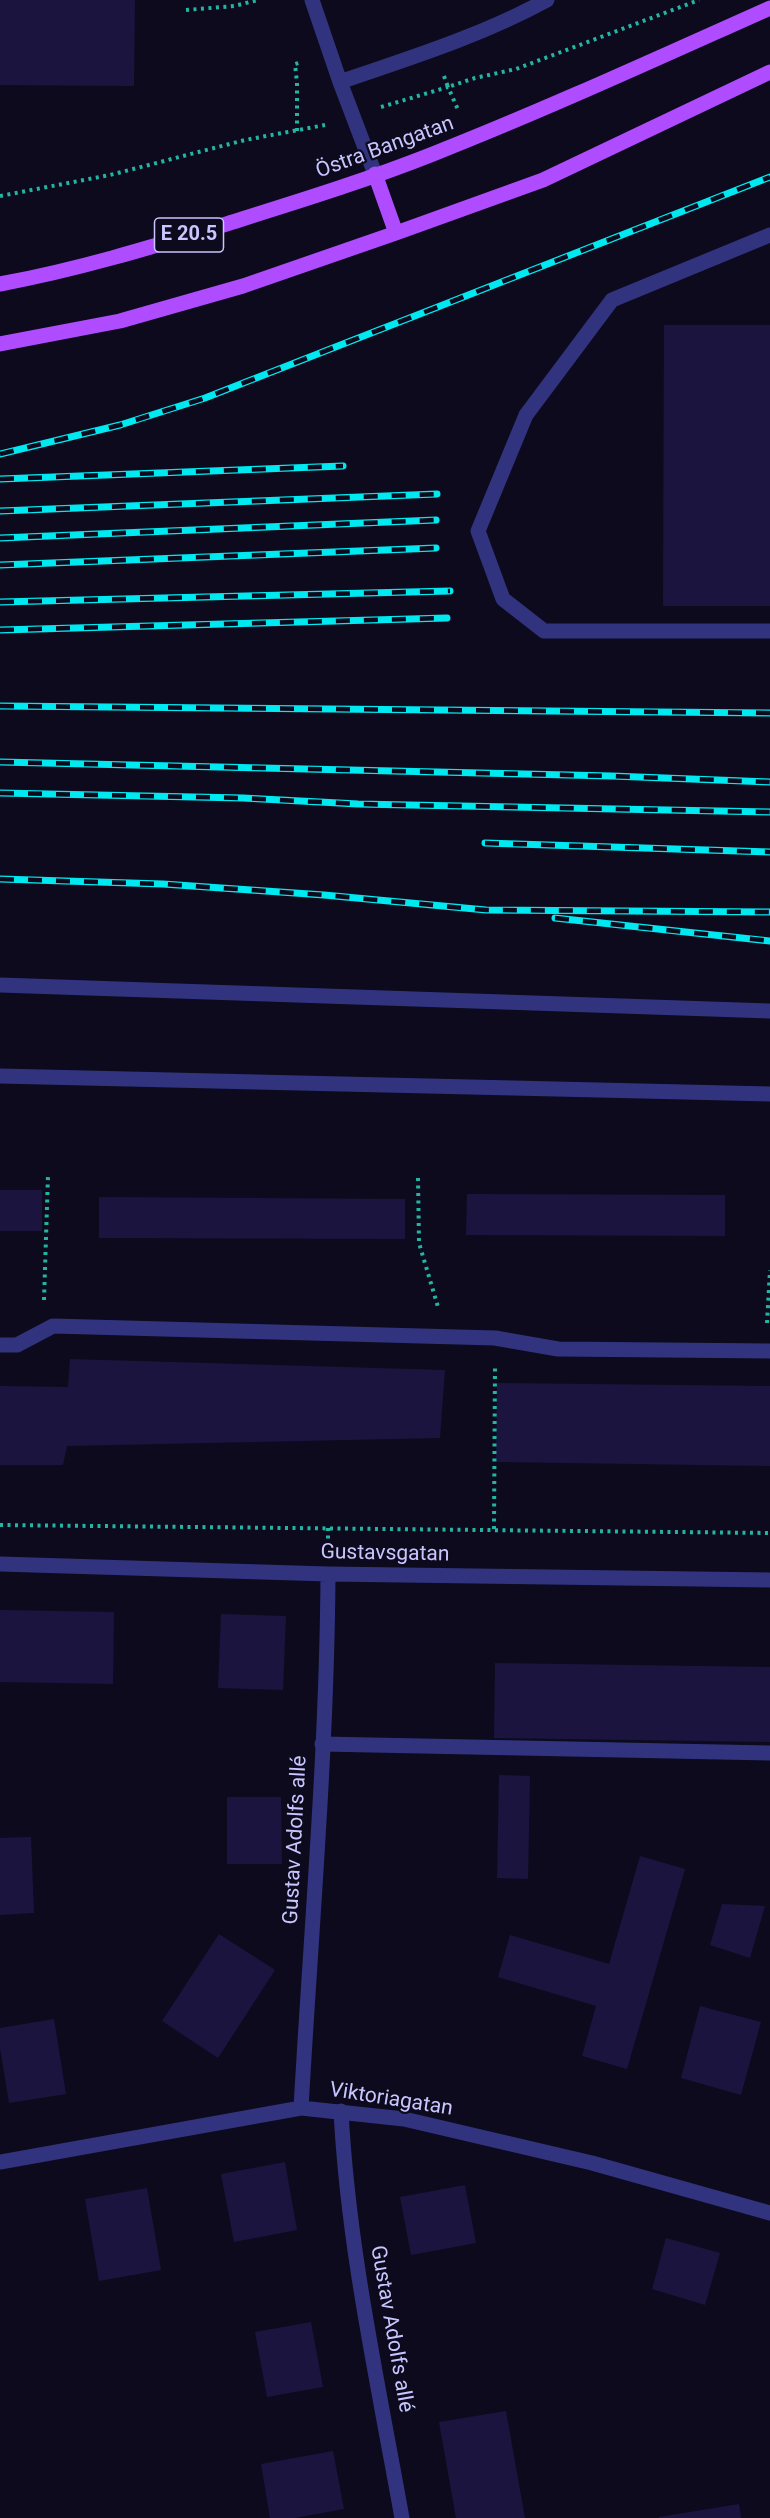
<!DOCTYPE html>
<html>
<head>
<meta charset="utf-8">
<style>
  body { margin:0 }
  canvas { display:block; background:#0c0a1c }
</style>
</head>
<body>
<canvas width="770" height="2518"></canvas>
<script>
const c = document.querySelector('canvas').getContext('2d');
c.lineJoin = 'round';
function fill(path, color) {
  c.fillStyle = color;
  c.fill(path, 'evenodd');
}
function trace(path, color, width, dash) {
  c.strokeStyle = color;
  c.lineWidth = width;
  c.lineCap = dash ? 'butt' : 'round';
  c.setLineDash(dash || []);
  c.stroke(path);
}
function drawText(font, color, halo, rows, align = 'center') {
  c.font = font + ' Roboto,sans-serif';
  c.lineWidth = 4.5;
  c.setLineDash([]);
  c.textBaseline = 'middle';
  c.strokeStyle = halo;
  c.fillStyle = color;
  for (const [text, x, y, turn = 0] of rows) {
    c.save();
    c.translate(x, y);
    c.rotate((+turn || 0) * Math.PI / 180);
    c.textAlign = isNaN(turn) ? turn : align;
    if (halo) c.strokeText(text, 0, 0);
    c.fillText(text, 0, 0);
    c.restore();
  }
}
fill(new Path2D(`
  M0 0H135L134 86 0 85Z
  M664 325H770V606H663Z
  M0 1190H42V1231H0Z
  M467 1194 725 1195V1236L466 1235Z
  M99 1197 405 1199V1239L99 1238Z
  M70 1359 445 1370 440 1438 67 1446 63 1465H0V1386L68 1387Z
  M497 1383 770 1386V1466L496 1462Z
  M0 1610 114 1612 113 1684 0 1682Z
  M221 1614 286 1616 283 1690 218 1688Z
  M495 1663 770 1667V1742L494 1738Z
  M499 1775 530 1776 528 1879 497 1878Z
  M227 1797H281L282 1864H227Z
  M31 1837 34 1913 0 1915V1838Z
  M640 1856 685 1869 627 2069 582 2056 596 2006 498 1977 510 1935 609 1964Z
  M722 1904 765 1906 750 1958 710 1945Z
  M219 1934 275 1970 218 2058 162 2021Z
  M700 2006 761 2022 741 2095 681 2078Z
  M54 2019 66 2094 9 2103 0 2048V2028Z
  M285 2162 297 2230 234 2242 221 2174Z
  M465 2185 476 2243 411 2255 400 2197Z
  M147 2188 161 2270 99 2281 85 2199Z
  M666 2238 720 2253 705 2305 652 2289Z
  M311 2322 323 2387 267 2397 255 2332Z
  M506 2411 525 2518H456L439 2422Z
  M333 2451 344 2509 295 2518H270L261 2464Z
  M739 2504 741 2518H659V2517Z`), '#1a143f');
trace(new Path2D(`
  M186 10 234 6 258 0
  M444 76 448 87 475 78 516 69 699 0
  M381 107 448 87 459 112
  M297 131V83L295 64 302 62
  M0 196 110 175 245 140 325 125
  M418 1178 419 1243 438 1307
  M44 1300 48 1175
  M767 1323 770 1270
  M0 1525 770 1533
  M328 1528V1546
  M494 1529 495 1365`), '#23b5a3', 4, [3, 4.5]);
trace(new Path2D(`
  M770 235 612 300 526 415 478 531 503 599 544 631H770
  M0 985 770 1011
  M0 1076 770 1094
  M0 1345H17L53 1326 495 1338 558 1349 770 1351
  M322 1744 770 1753`), '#31337f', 15);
trace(new Path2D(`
  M312 0 340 82 375 174
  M340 82C410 58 481 36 547 0
  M0 1564 328 1574 770 1580
  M301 2108C311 1930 327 1752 328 1574
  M341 2111C348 2248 378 2383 402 2518
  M0 2162 301 2108 404 2119 592 2163 770 2213`), '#31337f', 15);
trace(new Path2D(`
  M375 174 396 233
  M0 284C76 270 149 248 223 225 293 203 365 181 433 154 547 109 658 58 770 8
  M0 344 120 321 243 286 396 233 543 180 770 72`), '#b04cff', 15);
const rail = new Path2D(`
  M0 454 120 425 205 398 770 177
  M0 479 343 466
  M0 511 437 494
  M0 538 436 520
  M0 565 436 548
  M0 602 450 591
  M0 630 447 618
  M0 706 770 713
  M0 762 612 776 770 782
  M0 793 243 798 358 804 770 812
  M485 843 770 852
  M0 879 163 884 324 895 486 910 770 912
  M555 918 770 941`);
trace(rail, '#00e8f0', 7);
trace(rail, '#0c0a1c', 4.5, [14]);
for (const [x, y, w] of [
  [189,235,69]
]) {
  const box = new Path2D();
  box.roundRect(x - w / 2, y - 17, w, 34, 4.5);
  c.fillStyle = '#0c0a1c';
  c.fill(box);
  trace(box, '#c8c5ff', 1.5);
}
drawText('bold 20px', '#c8c5ff', null, [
  ["E 20.5",189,235]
]);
drawText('21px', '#c8c5ff', '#0c0a1c', [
  ["Östra Bangatan",385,148,-20],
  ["Gustavsgatan",385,1554,1],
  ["Gustav Adolfs allé",296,1840,-87],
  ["Viktoriagatan",391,2100,9],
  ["Gustav Adolfs allé",391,2329,80]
]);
</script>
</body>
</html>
